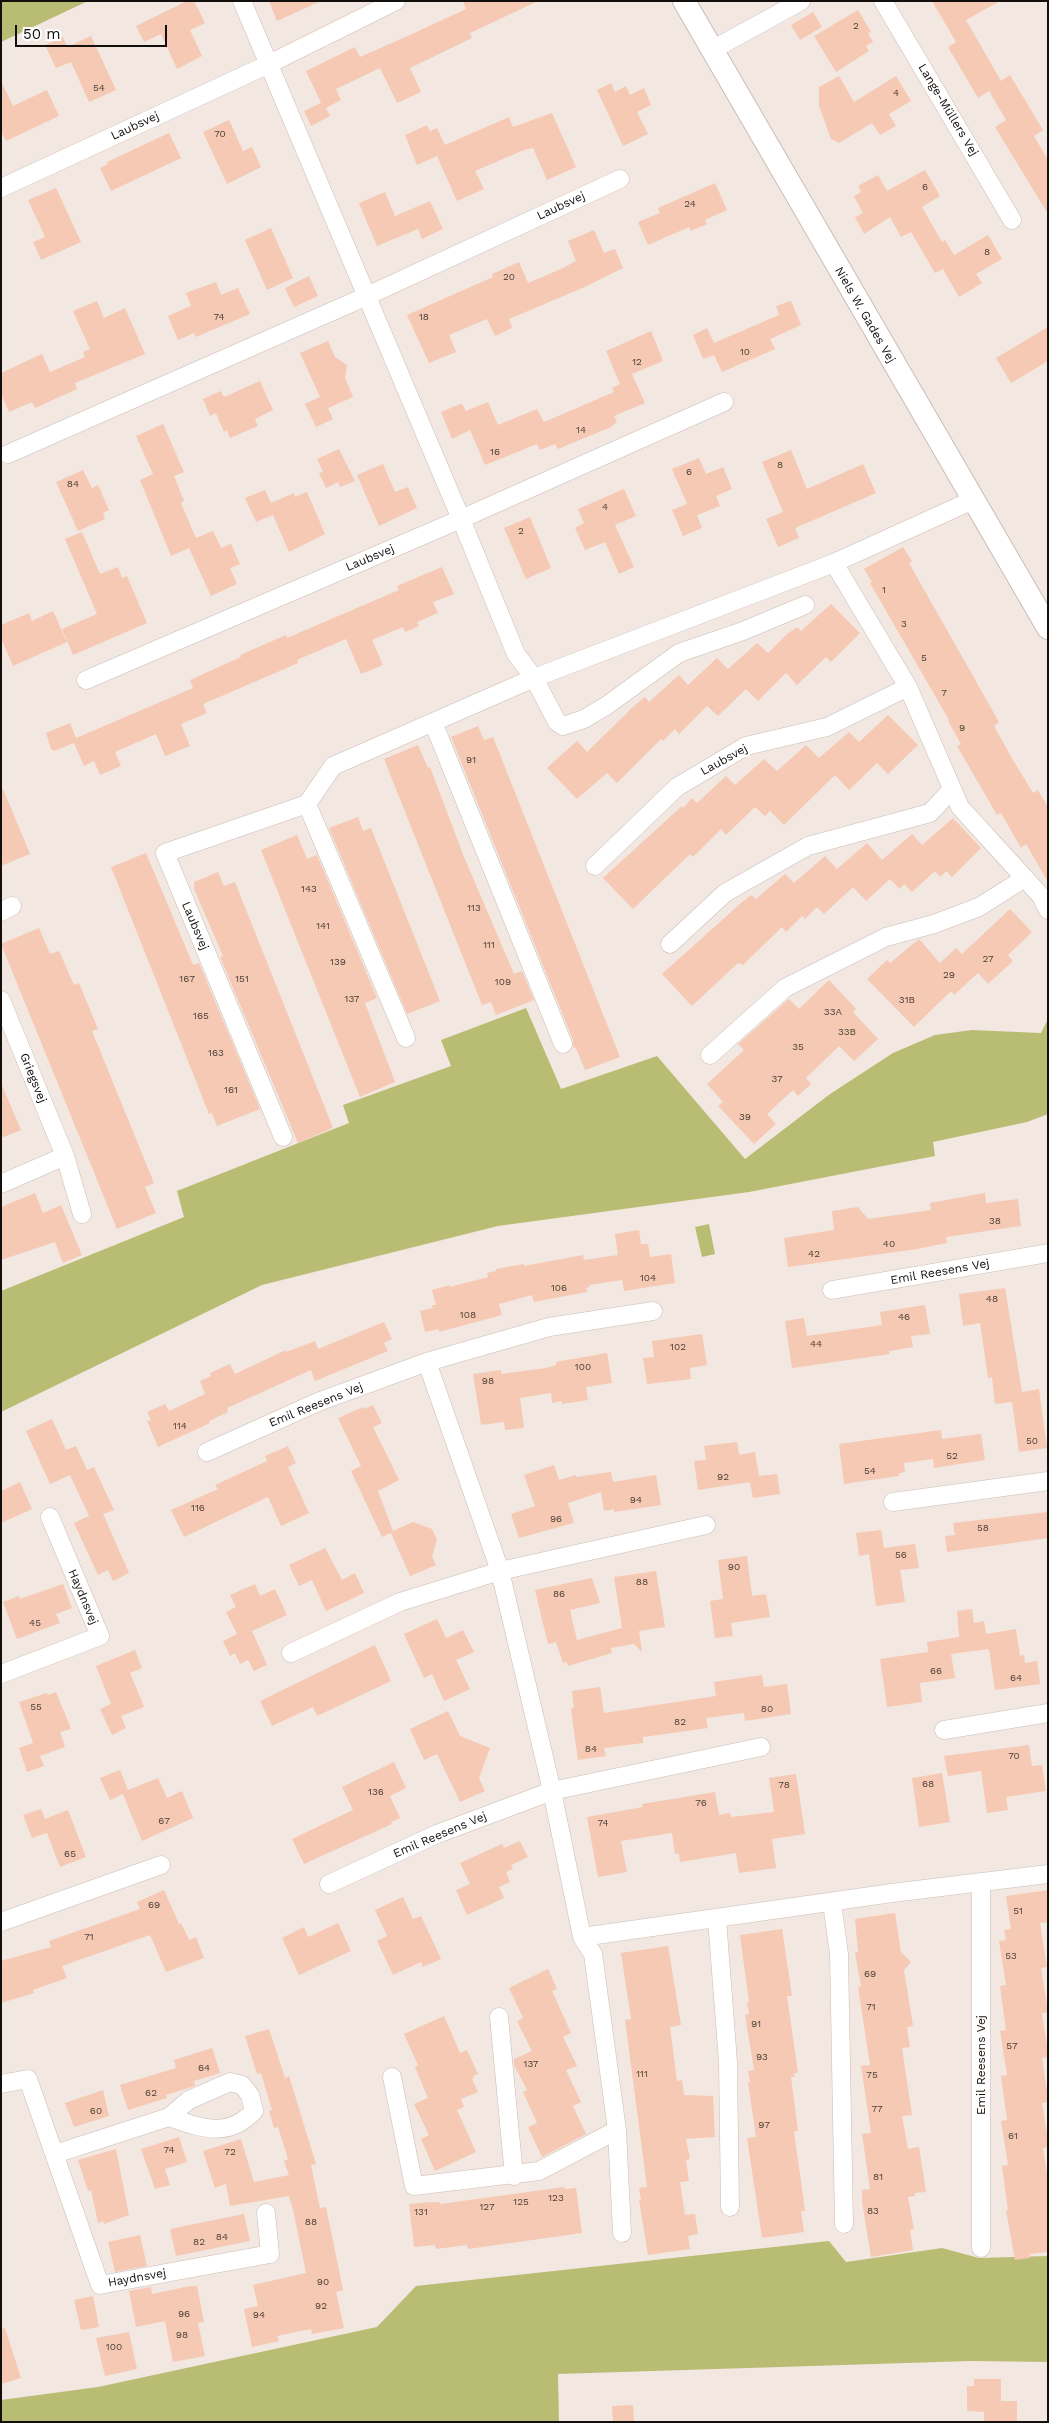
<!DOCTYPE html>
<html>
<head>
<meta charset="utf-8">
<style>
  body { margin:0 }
  #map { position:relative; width:1049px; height:2423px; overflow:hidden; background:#f3e7e1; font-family:"Work Sans",sans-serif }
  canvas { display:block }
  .frame { position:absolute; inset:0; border:2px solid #130f0d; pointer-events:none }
  .scale { position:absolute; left:15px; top:25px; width:152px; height:22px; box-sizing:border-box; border:2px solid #130f0d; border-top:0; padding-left:6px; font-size:15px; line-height:18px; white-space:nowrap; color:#130f0d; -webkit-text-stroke:4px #fff; paint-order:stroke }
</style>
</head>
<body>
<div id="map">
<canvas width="1049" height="2423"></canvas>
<div class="frame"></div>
<div class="scale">50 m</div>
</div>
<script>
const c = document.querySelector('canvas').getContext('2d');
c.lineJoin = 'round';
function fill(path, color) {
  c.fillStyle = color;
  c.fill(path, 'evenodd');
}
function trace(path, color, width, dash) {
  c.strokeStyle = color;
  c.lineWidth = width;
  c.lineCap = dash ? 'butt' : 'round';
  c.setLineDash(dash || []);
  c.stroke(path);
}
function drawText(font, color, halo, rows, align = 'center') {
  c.font = font + ' "Work Sans",sans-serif';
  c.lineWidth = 4.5;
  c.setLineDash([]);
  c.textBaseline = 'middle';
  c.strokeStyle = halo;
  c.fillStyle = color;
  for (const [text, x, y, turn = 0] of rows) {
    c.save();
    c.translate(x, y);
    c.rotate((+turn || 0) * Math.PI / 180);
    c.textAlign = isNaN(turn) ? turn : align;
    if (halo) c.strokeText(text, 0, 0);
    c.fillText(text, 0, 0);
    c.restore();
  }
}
fill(new Path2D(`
  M1 1H88L1 42Z
  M526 1008 561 1089 657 1056 745 1159 830 1094 893 1053 935 1035 972 1030 1041 1033 1048 1019V1114L1027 1122 933 1142 935 1156 749 1192 498 1226 262 1285 1 1412V1291L184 1217 177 1191 349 1123 343 1105 451 1066 441 1040Z
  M709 1224 715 1254 702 1257 695 1227Z
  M829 2241 846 2262 942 2248 979 2258 1048 2256V2362L970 2361 558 2374 559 2422H1V2400L98 2387 377 2327 416 2286Z`), '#b9bd73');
fill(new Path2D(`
  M187 1H194L205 23 190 30 202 56 177 69 161 34 144 42 136 26Z
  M269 1H321L277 21Z
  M463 1H538L470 33 472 38 410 68 421 92 397 103 380 68 336 89 341 100 326 108 330 116 311 126 304 111 321 103 306 71 355 47 360 57 412 34 466 9Z
  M932 1H1000L966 20 1001 81 1010 75 1043 130 1034 136 1048 160V214L995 127 1006 120 989 91 978 98 948 47 956 42Z
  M858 10 871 32 868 33 873 42 866 46 869 51 836 72 814 36Z
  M813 12 822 27 800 40 791 25Z
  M91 36 116 90 89 102 71 62 56 68 45 45 63 37 67 47Z
  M839 76 854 102 896 76 911 101 889 114 896 126 880 135 872 123 839 143 831 139 819 106V87Z
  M1 81 13 106 47 90 59 116 6 141 1 131Z
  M611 83 615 92 626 86 630 95 644 88 651 105 637 112 648 134 623 146 597 90Z
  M552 113 576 167 547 180 533 148 524 150 475 171 484 189 457 201 437 156 417 165 405 135 427 125 430 131 437 128 445 145 509 117 513 127Z
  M229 120 243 151 252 147 261 167 227 184 203 132Z
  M169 133 181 158 111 191 100 168 108 164 107 162Z
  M925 170 940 196 922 207 942 242 945 240 954 255 988 235 1002 259 976 274 982 283 959 297 943 269 935 273 911 232 901 237 890 217 864 234 855 217 863 213 854 196 861 192 858 186 878 175 887 191Z
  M715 183 727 210 705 220 707 224 691 231 689 227 648 245 638 222 660 213 658 208Z
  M56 188 81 242 41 260 33 242 45 237 28 200Z
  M385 192 395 216 430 201 443 229 422 239 418 229 377 246 359 203Z
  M271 228 293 278 267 290 245 240Z
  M594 230 604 253 615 249 623 268 587 286 509 319 512 328 495 336 487 319 449 335 456 352 429 363 407 315 493 277 492 274 519 262 528 283 561 269 576 261 568 241Z
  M309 276 318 296 294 307 285 288Z
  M216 282 221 295 238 288 250 314 196 337 194 333 178 340 168 316 191 306 186 293Z
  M97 301 104 318 125 308 145 354 75 383 77 389 35 408 32 402 9 412 1 394V373L42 354 50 372 85 357 83 352 90 349 73 311Z
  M791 301 801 325 770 339 775 349 722 372 714 355 703 359 693 335 707 328 714 343 779 315 776 306Z
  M1048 327V361L1011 383 996 358Z
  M651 331 663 361 632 374 645 403 614 416 617 422 611 427 558 449 555 444 540 450 537 444 485 465 470 430 452 439 441 412 460 404H462L466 411 488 402 498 425 537 409 544 422 614 392 612 388 620 384 606 351Z
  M328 341 335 357 347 365 345 378 353 397 328 408 333 419 316 427 305 404 320 397 300 353Z
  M260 381 273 410 255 419 258 426 230 438 227 430 224 432 216 413 210 416 203 399 221 391 224 397Z
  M163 424 184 472 174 476 184 501 181 503 196 538 213 531 221 548 231 544 240 564 230 568 237 584 211 596 189 548 171 556 140 480 153 474 136 436Z
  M339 449 355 481 340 487 338 482 326 488 319 473 323 472 317 459Z
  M791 450 807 489 863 464 876 493 795 528 799 538 778 547 766 519 783 512 762 462Z
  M699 458 706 474 723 467 732 489 716 496 720 506 697 515 702 528 683 536 672 510 687 504 672 469Z
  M383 464 395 492 408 487 417 508 379 526 357 475Z
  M83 470 92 488 98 485 109 510 103 513 105 519 78 531 56 482Z
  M624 489 636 516 615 525 634 567 619 574 605 542 585 550 575 528 584 523 578 509Z
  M265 490 271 503 294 493 295 497 307 492 325 534 289 552 273 515 256 522 245 498Z
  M530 517 551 568 526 579 504 528Z
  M82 532 100 574 118 567 122 578 127 576 147 623 73 655 62 629 97 614 65 539Z
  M903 547 912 561 909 563 999 722 994 726 1013 760 1033 793 1038 790 1048 807V882L1026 844 1021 848 1001 813 997 815 957 746 961 744 948 721 949 720 870 583 872 582 864 569Z
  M442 567 454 594 433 602 438 613 417 622 419 626 405 632 403 627 372 640 383 665 361 674 346 639 297 660 298 663 289 667 203 704 207 713 181 724 190 746 165 756 156 734 115 752 121 766 100 775 94 761 84 766 74 743 54 751 51 749 46 733 70 723 76 738 193 688 190 680 241 657 240 655 286 635 287 638 399 590 397 586Z
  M831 604 860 633 831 662 826 657 797 685 786 673 758 701 746 689 718 716 707 706 679 734 675 729 663 741 661 739 617 783 607 773 577 799 547 768 577 741 587 752 634 706 645 697 649 702 679 675 688 685 717 658 728 669 757 643 768 653 786 635 797 627 801 631Z
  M53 611 67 642 13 666 1 638V625L29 613 32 621Z
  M888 715 918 745 888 774 877 763 849 790 835 775 784 825 770 811 765 816 755 807 726 835 721 829 693 857 690 854 633 909 603 878 682 806 683 808 692 798 697 803 726 776 735 785 764 759 777 771 806 745 819 758 849 732 859 742Z
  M478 726 484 740 493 737 620 1057 585 1070 576 1048 573 1047V1040L451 737Z
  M418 745 428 768 430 767 464 857 514 974 522 971 534 1000 496 1015 491 1002 482 1005 384 759Z
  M3 789 30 854 1 866V790Z
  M358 817 363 831 371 828 440 1001 407 1014 329 828Z
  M953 818 981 848 952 877 946 871 940 877 935 871 912 892 904 884 900 889 890 879 866 901 853 887 824 914 817 907 805 919 802 916 786 932 782 927 743 965 738 963 692 1006 662 974 741 903 751 895 756 899 785 874 794 883 825 856 837 869 867 843 882 860 912 834 922 845Z
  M297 835 307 859 317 855 377 998 365 1003 395 1082 360 1097 261 850Z
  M146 853 193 965 199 963 260 1109 217 1126 212 1113 209 1114 111 867Z
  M218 872 224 886 235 882 333 1128 298 1143 220 957 223 956 194 889V882Z
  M1010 909 1032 932 1008 955 1013 961 988 984 978 973 954 995 951 991 914 1027 867 979 887 960 890 963 919 939 940 963 956 948 962 954Z
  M39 928 50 954 59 951 74 985 79 983 98 1029 92 1031 154 1183 145 1187 156 1213 117 1229 1 944Z
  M829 980 856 1009 853 1012 878 1039 854 1061 839 1046 806 1078 811 1084 798 1096 793 1090 767 1114 776 1124 754 1144 718 1106 723 1102 707 1084 744 1050 738 1044 789 999 799 1009Z
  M1 1083 21 1130 1 1138Z
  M35 1193 43 1213 61 1205 82 1255 63 1263 55 1242 1 1260V1207Z
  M985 1193 986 1203 1018 1199 1021 1226 946 1237 947 1243 917 1249 788 1267 784 1238 834 1230 832 1211 858 1207 868 1219 931 1210 930 1203Z
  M639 1230 641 1244H648L650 1257 671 1254 675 1283 624 1291 622 1280 589 1285V1287L586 1288 587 1292 534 1302 532 1295 499 1304 502 1315 439 1332V1329L425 1332 420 1311 433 1308 432 1305H436L432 1290 450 1285V1287L488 1277 487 1273 496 1271V1269L524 1264V1266L583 1255 584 1260 618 1255 615 1234Z
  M1005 1288 1022 1392 1039 1389 1047 1448 1019 1452 1012 1402 995 1404 992 1377 988 1378 980 1323 963 1326 959 1294Z
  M925 1305 930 1334 911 1336 913 1347 889 1351 890 1354 792 1368 785 1321 804 1318 807 1336 882 1325 880 1312Z
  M384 1322 392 1339 384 1343 388 1351 315 1381 311 1370 227 1408 228 1412 209 1421 210 1423 158 1447 147 1421 151 1420 147 1412 165 1404 169 1411 205 1394 200 1381 211 1376 210 1373 230 1364 235 1374 286 1350V1352L315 1341 318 1349Z
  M702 1334 707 1365 690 1368 691 1379 647 1384 643 1358 654 1357 652 1341Z
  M607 1353 612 1383 586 1387 588 1400 562 1404V1401L552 1403 551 1393 520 1398 524 1428 505 1430 504 1422 481 1425 473 1374 501 1370V1374L546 1368 556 1365V1362Z
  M373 1405 382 1423 373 1427 399 1480 378 1491 393 1531 413 1522 432 1529 437 1540 432 1556 436 1565 410 1576 391 1533 382 1537 351 1471 361 1466 338 1418 363 1407 365 1409Z
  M52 1419 66 1450 76 1446 87 1470 94 1467 114 1510 103 1514 129 1573 113 1581 108 1570 98 1575 74 1523 89 1516 70 1475 50 1484 26 1431Z
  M941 1430 942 1439 981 1434 985 1460 934 1468 933 1459 904 1463 905 1472 899 1473V1476L844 1484 839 1444Z
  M737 1442 739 1455 755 1452 759 1476 777 1474 780 1494 753 1498 750 1482 698 1490 694 1461 706 1460 704 1446Z
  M288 1446 296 1463 288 1467 309 1513 281 1526 268 1497 184 1537 171 1510 218 1489 215 1485 267 1461 265 1456Z
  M554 1465 559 1480 576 1475V1477L611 1472 613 1482 656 1475 661 1505 614 1512V1509L604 1511 601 1492 568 1503 574 1523 519 1538 511 1514 535 1506 524 1475Z
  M20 1482 32 1509 1 1523V1491Z
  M1048 1512V1538L947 1552 945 1536 955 1535 953 1523Z
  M881 1530 884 1548 915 1544 919 1568 900 1570 905 1602 876 1606 869 1554 859 1556 856 1533Z
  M325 1548 342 1580 355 1573 364 1593 326 1611 312 1580 299 1586 289 1565Z
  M747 1556 752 1596 766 1594 770 1617 731 1623 733 1636 715 1638 710 1601 723 1599 718 1560Z
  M656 1571 665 1627 639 1631 642 1652 634 1644 611 1648 612 1653 568 1666 567 1662 563 1663 556 1642 548 1644 535 1590 592 1578 600 1603 570 1610 577 1640 622 1628 614 1577Z
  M63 1584 72 1608 56 1614 60 1623 17 1639 3 1602 19 1596 20 1599Z
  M255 1584 260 1596 275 1589 287 1615 252 1631 267 1665 254 1671 248 1660 240 1664 235 1653 230 1656 223 1641 237 1634 226 1612 236 1607 230 1595Z
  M972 1609 974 1623 984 1621 986 1634 1016 1629 1020 1656 1024 1655 1025 1663 1037 1661 1040 1684 995 1690 989 1649 951 1654 955 1678 920 1683 922 1702 887 1707 880 1659 928 1652 927 1642 959 1637 957 1611Z
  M437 1619 446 1638 463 1630 474 1652 456 1660 470 1689 444 1701 432 1674 424 1678 404 1634Z
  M375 1645 391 1681 317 1716 313 1707 272 1726 260 1701Z
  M135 1650 142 1668 130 1673 144 1707 121 1716 126 1728 112 1735 100 1709 111 1704 96 1666Z
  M762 1675 764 1687 787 1684 791 1714 745 1721 744 1713 706 1718 708 1728 643 1737V1743L604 1748 606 1756 578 1760 571 1709 574 1708 572 1691 600 1687 604 1713 716 1696 714 1682Z
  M56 1692 71 1729 60 1732 65 1747 40 1756 44 1766 27 1772 19 1748 33 1743 19 1702 47 1693 48 1695Z
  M448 1711 460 1736 490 1748 479 1778 485 1791 460 1802 437 1754 424 1760 410 1729Z
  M1029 1745 1032 1766 1042 1765 1046 1791 1006 1797 1008 1810 987 1813 981 1771 948 1776 944 1756Z
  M394 1762 406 1788 390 1796 400 1818 391 1822 392 1824 304 1864 292 1839 353 1810 342 1787Z
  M120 1770 128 1790 158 1778 167 1798 182 1791 193 1818 142 1841 123 1794 110 1800 100 1778Z
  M942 1773 950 1822 919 1827 912 1778Z
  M796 1774 805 1834 772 1839 776 1868 739 1873 736 1853 680 1862 679 1854H675L672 1833 621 1841 627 1872 598 1877 587 1817 643 1807 642 1804 715 1792 719 1815 730 1813 731 1817 774 1812 769 1778Z
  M41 1809 45 1819 68 1810 86 1857 60 1867 47 1833 32 1838 23 1815Z
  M520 1841 528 1857 511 1865 513 1869 506 1872 510 1882 499 1887 504 1898 467 1915 456 1890 470 1884 460 1863 502 1844 504 1848Z
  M164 1890 179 1924 181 1923 189 1940 196 1937 204 1958 166 1972 150 1935 62 1966 67 1978 33 1990 34 1993 1 2003V1961L51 1947 49 1941 140 1909 137 1902Z
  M1048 1890V1922L1040 1923 1047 1967 1041 1968 1048 2012 1042 2013 1048 2053V2057L1042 2058 1048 2098V2102L1042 2103 1048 2141V2147L1043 2148 1048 2180V2252L1030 2254V2258L1015 2260 1006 2210H1008L1002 2166 1008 2165 1001 2121 1007 2120 1001 2076 1007 2075 1000 2031 1006 2030 1000 1986 1006 1985 999 1941 1006 1940 1004 1930 1011 1929 1006 1896Z
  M403 1897 413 1919 421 1916 441 1959 423 1967 421 1962 393 1975 377 1941 387 1936 375 1910Z
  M895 1913 901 1952 911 1962 904 1970 913 2026 907 2027 910 2047 902 2048 912 2115 902 2116 908 2149 919 2147 926 2192 915 2193V2196L908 2197 914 2229 910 2230 913 2250 871 2257 862 2202V2190L870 2189 862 2134 871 2133 861 2066 870 2065 858 1987 861 1986 855 1953 858 1952 855 1919Z
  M338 1923 351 1951 299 1975 282 1938 304 1927 308 1937Z
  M782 1929 792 1996H787L798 2073H794L795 2077H791L798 2131H794L805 2211H801L804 2232 762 2238 747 2138 756 2137 748 2082H750L748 2071 754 2070 745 2015 749 2014 747 2002H749L740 1935Z
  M668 1946 681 2025 670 2027 677 2081 682 2080 684 2095 713 2096 715 2137 686 2139 690 2159 686 2160 689 2181 680 2182 685 2215 695 2214 698 2234 688 2236 690 2249 648 2255 639 2200H641L639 2188 647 2187 625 2020 631 2019 621 1953Z
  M548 1969 557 1989 552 1991 571 2033 563 2037 577 2066 566 2070 581 2102 573 2106 586 2134 542 2157 528 2127 537 2123 523 2092 527 2090 514 2065V2059L532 2051 517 2021 523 2018 509 1988Z
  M444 2016 460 2053 467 2050 478 2074 473 2076 474 2078 472 2079 478 2092 461 2099 464 2107 457 2110 476 2152 435 2171 421 2139 429 2135 414 2104 428 2098 415 2067 418 2065 404 2034Z
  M269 2029 285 2078 289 2076 316 2164 311 2165 320 2208 326 2207 343 2290 336 2292 344 2328 312 2334 311 2329 277 2336 279 2341 252 2347 244 2309 258 2306 253 2285 306 2273 294 2214 289 2196 230 2206 226 2184 215 2188 203 2151 241 2139 254 2182 289 2175 284 2161 288 2159 278 2127 274 2128 269 2111 272 2110 261 2073 257 2074 245 2036Z
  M212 2048 220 2073 194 2081 195 2086 166 2095 167 2098 128 2110 120 2085 176 2068 174 2060Z
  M103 2090 109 2116 74 2127 65 2103Z
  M179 2137 187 2162 165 2169 170 2185 155 2189 141 2149Z
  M116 2149 129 2215 104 2224 103 2221 98 2223 91 2190 88 2191 78 2160Z
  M564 2187 565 2189 576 2188 582 2233 468 2249 467 2245 436 2249 435 2245 414 2247 409 2204 430 2202H439L440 2204Z
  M244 2214 250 2241 176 2256 170 2229Z
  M140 2235 147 2266 115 2272 108 2242Z
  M190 2286H197L204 2322 198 2323 205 2356 173 2362 165 2321 136 2327 129 2291 151 2287 152 2294Z
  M93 2296 99 2327 81 2330 74 2300Z
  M5 2328 21 2378 1 2384V2329Z
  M129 2332 137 2369 105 2376 96 2338Z
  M974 2379H1001V2401H1017V2422H984V2412L967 2411V2386H974Z
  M633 2405 634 2422H613L612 2406Z`), '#f5c9b3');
const minor = new Path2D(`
  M242 1 461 519 516 654 534 678 834 563 973 500
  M883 1 1012 220
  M712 50 801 1
  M1 188 269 64 396 1
  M8 454 367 296 620 179
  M834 563 908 687 960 807 1041 896 1048 910
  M86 680 461 519 724 402
  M433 722 563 1044
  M307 804 406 1038
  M595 866 677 787 746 746 827 727 908 687
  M1 912 12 906
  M670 944 725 893 808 846 930 813 952 789
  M1 1000 65 1156 82 1214
  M710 1055 785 988 886 937 934 924 979 907 1025 878
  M283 1137 165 853 307 804 333 766 534 678 557 722 563 726 584 719 606 706 679 653 743 631 805 605
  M1 1184 65 1156
  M832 1290 1048 1253
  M427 1362 500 1571 552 1791 582 1937 892 1893 1048 1874
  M207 1452 318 1402 427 1362 549 1327 653 1311
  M893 1502 1048 1481
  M291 1653 400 1602 500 1571 706 1525
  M1 1674 100 1636 50 1517
  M944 1730 1048 1713
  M329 1884 437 1834 552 1791 761 1747
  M832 1903 839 1954 844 2224
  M717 1919 728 2062 730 2207
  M1 1922 161 1865
  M582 1937 593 1954 617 2130 622 2233
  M499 2017 514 2176
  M392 2077 414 2186 539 2171 617 2130
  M1 2084 28 2079 100 2285 270 2254 266 2213
  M55 2154 169 2117 189 2100 230 2082 242 2085 250 2095 254 2111C228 2139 201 2128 169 2117
  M981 2248V1882`);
const tertiary = new Path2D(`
  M684 1 1048 628`);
trace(minor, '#c9bdb7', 19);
trace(tertiary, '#c9bdb7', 24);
trace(minor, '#fff', 18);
trace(tertiary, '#fff', 22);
drawText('10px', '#4c3e36', null, [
  ["2",856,26],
  ["54",99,88],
  ["4",896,93],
  ["70",220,134],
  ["6",925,187],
  ["24",690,204],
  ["8",987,252],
  ["20",509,277],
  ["74",219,317],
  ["18",424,317],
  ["10",745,352],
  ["12",637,362],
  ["14",581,430],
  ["16",495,452],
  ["8",780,465],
  ["6",689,472],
  ["84",73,484],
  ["4",605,507],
  ["2",521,531],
  ["1",884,590],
  ["3",904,624],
  ["5",924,658],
  ["7",944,693],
  ["9",962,728],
  ["91",471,760],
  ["143",309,889],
  ["113",474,908],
  ["141",323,926],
  ["111",489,945],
  ["27",988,959],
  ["139",338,962],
  ["29",949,975],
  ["167",187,979],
  ["151",242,979],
  ["109",503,982],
  ["137",352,999],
  ["31B",907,1000],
  ["33A",833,1012],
  ["165",201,1016],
  ["33B",847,1032],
  ["35",798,1047],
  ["163",216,1053],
  ["37",777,1079],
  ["161",231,1090],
  ["39",745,1117],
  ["38",995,1221],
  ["40",889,1244],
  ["42",814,1254],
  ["104",648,1278],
  ["106",559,1288],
  ["48",992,1299],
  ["108",468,1315],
  ["46",904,1317],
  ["44",816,1344],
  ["102",678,1347],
  ["100",583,1367],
  ["98",488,1381],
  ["114",180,1426],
  ["50",1032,1441],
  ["52",952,1456],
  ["54",870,1471],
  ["92",723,1477],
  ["94",636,1500],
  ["116",198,1508],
  ["96",556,1519],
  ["58",983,1528],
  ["56",901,1555],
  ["90",734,1567],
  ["88",642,1582],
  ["86",559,1594],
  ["45",35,1623],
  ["66",936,1671],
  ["64",1016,1678],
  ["55",36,1707],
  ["80",767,1709],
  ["82",680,1722],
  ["84",591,1749],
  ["70",1014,1756],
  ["68",928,1784],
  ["78",784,1785],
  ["136",376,1792],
  ["76",701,1803],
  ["67",164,1821],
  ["74",603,1823],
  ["65",70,1854],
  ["69",154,1905],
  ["51",1018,1911],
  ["71",89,1937],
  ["53",1011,1956],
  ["69",870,1974],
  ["71",871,2007],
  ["91",756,2024],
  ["57",1012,2046],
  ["93",762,2057],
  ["137",531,2064],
  ["64",204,2068],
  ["111",642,2074],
  ["75",872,2075],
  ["62",151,2093],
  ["77",877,2109],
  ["60",96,2111],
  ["97",764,2125],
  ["61",1013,2136],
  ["74",169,2150],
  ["72",230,2152],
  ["81",878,2177],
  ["123",556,2198],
  ["125",521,2202],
  ["127",487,2207],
  ["83",873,2211],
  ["131",421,2212],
  ["88",311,2222],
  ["84",222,2237],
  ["82",199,2242],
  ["90",323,2282],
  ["92",321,2306],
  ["96",184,2314],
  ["94",259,2315],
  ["98",182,2335],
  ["100",114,2347]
]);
drawText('12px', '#130f0d', '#fff', [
  ["Lange-Müllers Vej",948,110,59],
  ["Laubsvej",135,126,-25],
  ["Laubsvej",561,206,-25],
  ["Niels W. Gades Vej",865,315,60],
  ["Laubsvej",370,558,-23],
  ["Laubsvej",724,760,-29],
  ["Laubsvej",195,926,67],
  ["Griegsvej",33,1078,68],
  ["Emil Reesens Vej",940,1272,-10],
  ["Emil Reesens Vej",316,1405,-22],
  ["Haydnsvej",83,1597,67],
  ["Emil Reesens Vej",440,1835,-23],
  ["Emil Reesens Vej",981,2065,-90],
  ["Haydnsvej",137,2278,-10]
]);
</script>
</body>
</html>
